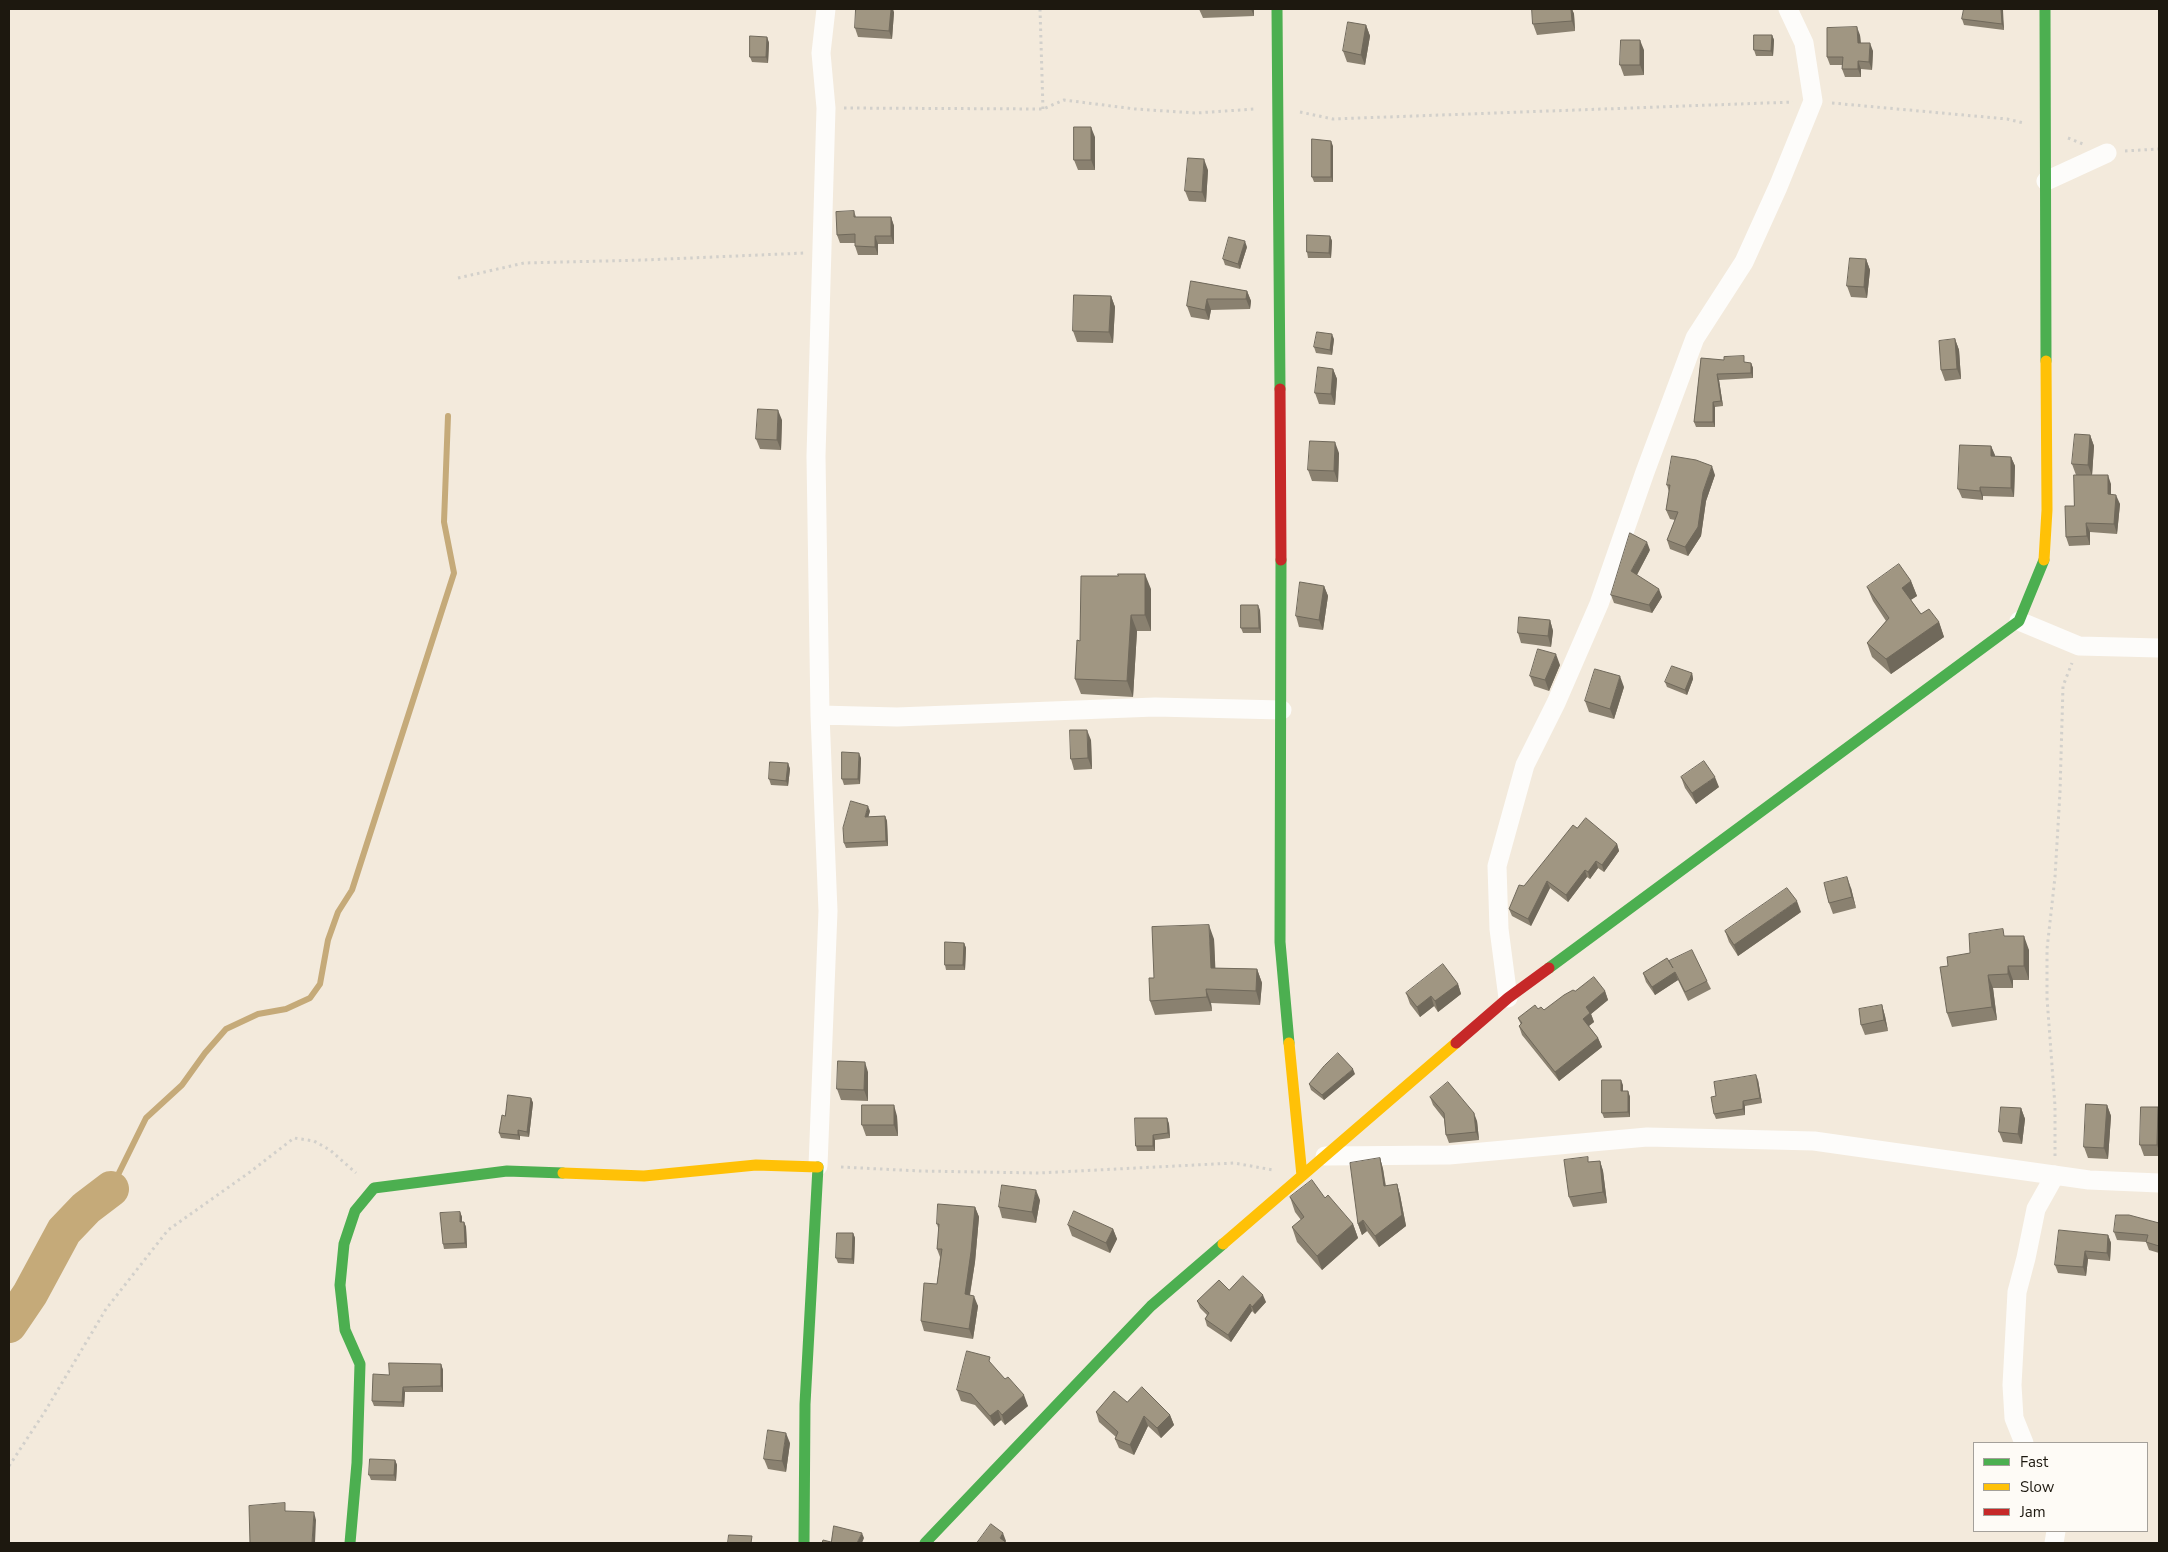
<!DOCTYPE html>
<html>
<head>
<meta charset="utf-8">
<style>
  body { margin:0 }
  #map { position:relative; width:2168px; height:1552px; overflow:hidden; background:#f3eadc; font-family:"Nunito Sans",sans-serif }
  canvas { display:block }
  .frame { position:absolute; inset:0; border:10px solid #1d180f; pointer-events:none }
  .legend { position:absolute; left:1973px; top:1442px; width:175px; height:90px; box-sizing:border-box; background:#fefbf6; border:1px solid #a4a09a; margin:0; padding:6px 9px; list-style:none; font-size:15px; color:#1d180f }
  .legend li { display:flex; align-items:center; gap:10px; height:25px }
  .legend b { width:25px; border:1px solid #a4a09a }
</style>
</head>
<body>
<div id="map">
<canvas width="2168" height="1552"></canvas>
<div class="frame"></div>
<ul class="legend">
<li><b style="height:6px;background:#4caf50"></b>Fast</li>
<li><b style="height:6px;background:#ffc107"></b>Slow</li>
<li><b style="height:6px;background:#c62828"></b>Jam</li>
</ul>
</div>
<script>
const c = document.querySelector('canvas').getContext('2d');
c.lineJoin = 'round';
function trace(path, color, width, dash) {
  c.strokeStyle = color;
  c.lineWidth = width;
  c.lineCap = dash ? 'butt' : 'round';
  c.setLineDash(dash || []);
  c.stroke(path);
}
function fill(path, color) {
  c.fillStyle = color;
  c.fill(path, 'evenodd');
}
trace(new Path2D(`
  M111 1189 146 1118 182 1085 205 1053 226 1029 258 1014 286 1009 310 998 320 984 328 940 338 912 352 890 454 573 444 522 448 416`), '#c5aa79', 6);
trace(new Path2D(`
  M9 1325 30 1294 64 1231 86 1208 111 1189`), '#c5aa79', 36);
trace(new Path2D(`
  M1040 9 1043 109
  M1832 103 2007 119 2024 123
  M844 108 1043 109 1064 100 1135 109 1196 113 1255 109
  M1300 112 1333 119 1793 102
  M2068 138 2083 144
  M2125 151 2159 149
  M458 278 524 263 644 260 805 253
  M2055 1156V1106L2047 998V949L2055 877 2060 792 2063 686 2072 663
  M841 1167 920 1171 1039 1173 1234 1163 1273 1170
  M9 1466 44 1413 106 1309 168 1230 250 1172 294 1138 314 1141 330 1150 356 1173`), '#d2d0cb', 3, [2.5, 4]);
trace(new Path2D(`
  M2046 181 2107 153
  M2019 621 2079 646 2159 648
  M820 715 897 717 1155 707 1282 710
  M1508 998 1499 929 1497 866 1525 765 1556 703 1599 604 1645 472 1695 338 1744 262 1778 187 1813 101 1804 43 1788 9
  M1325 1156 1449 1155 1647 1137 1814 1141 2089 1180 2159 1183
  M818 1166 828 911 820 715 816 456 826 108 821 53 826 9
  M2024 1443 2014 1418 2012 1385 2017 1292 2026 1258 2036 1209 2055 1175
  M2054 1543 2056 1531`), '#fdfcfa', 19);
trace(new Path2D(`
  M1277 9 1280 389
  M2045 9 2046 361
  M1281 560 1280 942 1289 1043
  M1549 968 2019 621 2044 560
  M350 1543 357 1463 360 1364 345 1330 340 1285 344 1244 355 1211 374 1188 507 1171 563 1173
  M804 1543 805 1404 818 1167
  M925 1543 1151 1306 1223 1244`), '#4caf50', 11);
trace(new Path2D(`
  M2044 560 2047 510 2046 361
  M1289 1043 1302 1176
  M563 1173 644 1176 756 1165 818 1167
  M1223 1244 1456 1043`), '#ffc107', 11);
trace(new Path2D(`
  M1280 389 1281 560
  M1456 1043 1508 998 1549 968`), '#c62828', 11);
fill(new Path2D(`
  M1199 9H1254V16L1203 18Z
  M1532 9H1572L1574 14 1575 31 1537 35 1533 24Z
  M1964 9H2002L2004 30 1964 25 1962 19Z
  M894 12 892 39 858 37 855 28Z
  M1366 25 1370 36 1365 65 1347 62 1343 51Z
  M1772 35 1774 40 1773 56H1756L1754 50Z
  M1860 35 1861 43 1873 51 1872 70 1861 69V77H1845L1842 69V65H1830L1827 57Z
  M767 37 769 43 768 63 752 62 750 57Z
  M1644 50V75L1624 76 1620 65Z
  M1095 137V170H1078L1074 160Z
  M1333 146V182H1314L1312 177Z
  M1208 170 1206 202 1189 201 1185 191Z
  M854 211 856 217H891L894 226V244H878V255H858L855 246V243H840L837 235Z
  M1330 236 1332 241 1331 258H1308L1307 252Z
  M1247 247 1240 269 1225 265 1223 259Z
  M1866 259 1870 270 1867 298 1851 297 1847 286Z
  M1191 281 1247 291 1251 301 1250 309 1211 310 1209 320 1191 317 1187 306Z
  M1111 296 1115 307 1113 343 1077 342 1073 331Z
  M1334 339 1332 355 1316 353 1314 347Z
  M1955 339 1959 350 1961 379 1945 381 1941 370Z
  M1701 358 1751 363 1753 368V378L1719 380 1723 406 1715 407V427H1696L1694 422Z
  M1333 369 1337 379 1335 405 1319 404 1315 393Z
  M782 420 781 450 760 449 756 439Z
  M2090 435 2094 446 2092 475 2111 484V495L2120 504 2117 534 2090 532V545L2069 546 2066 537 2074 506 2076 475 2072 464Z
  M1991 446 1995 456 2011 457 2015 466 2014 497 1983 496V500L1962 498 1958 489Z
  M1339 453 1338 482 1312 481 1308 470Z
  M1715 475 1706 501 1701 536 1688 556 1670 549 1667 540 1675 520 1670 519 1666 510 1669 492 1667 485Z
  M1650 550 1637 575 1662 597 1652 613 1614 603 1611 595Z
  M1911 581 1917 596 1911 600 1921 614 1939 622 1944 637 1891 674 1872 657 1867 643 1886 621 1873 601 1867 587Z
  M1324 586 1328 596 1323 630 1299 627 1296 616Z
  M1151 589V631H1137L1133 697 1081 694 1075 679 1080 641Z
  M1260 610 1261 633H1243L1241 628Z
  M1550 620 1553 631 1551 647 1521 643 1518 633Z
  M1560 665 1549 691 1534 686 1530 676Z
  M1692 673 1693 679 1687 695 1667 687 1665 682Z
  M1624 687 1614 719 1589 712 1585 701Z
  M1091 740 1092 769 1074 770 1071 759Z
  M861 758 860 784 844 785 842 779Z
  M788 763 790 769 788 786 771 785 769 779Z
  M1681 777 1719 787 1696 804 1685 788Z
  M870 811 868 817 885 816 887 821 888 846 846 848 844 843Z
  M1577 828 1617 844 1619 851 1604 872 1598 868 1590 879 1587 877 1568 902 1550 888 1531 926 1512 916 1509 909 1524 886Z
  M1851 888 1856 908 1833 914 1829 903Z
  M1801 912 1738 956 1729 942 1725 931Z
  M2006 936 2029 950V980H2013V988H1993L1997 1020 1952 1027 1947 1013 1948 966 1970 953Z
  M1214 939 1215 968 1257 969 1262 983 1260 1005 1211 1003 1212 1011 1155 1015 1150 1001 1154 978Z
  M964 943 966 948 965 970H946L945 965Z
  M1671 965 1707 981 1711 989 1688 1001 1678 980 1655 995 1646 982 1643 973Z
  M1458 984 1461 994 1438 1012 1434 1006 1420 1017 1410 1004 1406 993Z
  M1575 991H1605L1608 1000 1591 1014 1594 1022 1589 1026 1598 1038 1602 1047 1559 1081 1522 1035 1519 1026 1521 1025 1518 1018 1538 1009 1544 1010Z
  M1882 1005 1885 1016 1888 1031 1865 1035 1861 1025Z
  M868 1072V1101L841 1100 837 1089Z
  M1355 1074 1324 1100 1311 1090 1309 1084Z
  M1758 1080 1762 1103 1745 1106V1115L1716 1119 1714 1114 1716 1096Z
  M1623 1085V1091H1628L1630 1097V1117L1604 1118 1602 1113Z
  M1430 1097 1477 1121 1479 1140 1449 1143 1446 1135 1444 1119 1433 1105Z
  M531 1098 533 1103 529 1137 520 1136V1140L501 1138 499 1133 505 1116Z
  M2107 1105 2111 1116 2108 1159 2088 1158 2084 1147Z
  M2158 1107 2159 1111V1156H2144L2140 1145Z
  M2021 1108 2025 1119 2022 1144 2003 1142 1999 1132Z
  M897 1116 898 1136H866L862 1125Z
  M1167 1118 1169 1124 1170 1138 1155 1140V1151H1137L1136 1146Z
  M1380 1158 1383 1169 1386 1186 1397 1184 1400 1195 1406 1226 1379 1247 1367 1231 1362 1235 1358 1224Z
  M1600 1161 1603 1171 1607 1203 1573 1207 1569 1197 1590 1162Z
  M1290 1197 1325 1198 1353 1224 1358 1238 1322 1270 1297 1242 1292 1227 1301 1220 1295 1212Z
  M1040 1200 1036 1223 1002 1218 999 1207Z
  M975 1207 979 1217 975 1262 970 1295 978 1306 973 1339 924 1331 921 1321 937 1284 940 1257 937 1249 939 1231 937 1224Z
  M460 1212 462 1217V1222H464L466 1227 467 1248 444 1249 443 1244Z
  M2159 1223V1253L2149 1250 2146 1242 2117 1240 2114 1232Z
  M1068 1225 1113 1229 1117 1239 1110 1253 1072 1236Z
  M853 1233 855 1238 854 1264 838 1263 836 1258Z
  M2108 1235 2111 1243 2110 1261 2088 1259 2086 1276 2058 1273 2055 1265Z
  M1229 1290 1266 1302 1255 1314 1252 1311 1231 1342 1207 1326 1205 1319 1207 1315 1200 1308 1197 1301Z
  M441 1364 443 1370V1392H405L404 1407 374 1406 372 1401 389 1375Z
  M993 1366 1028 1406 1005 1425 1001 1420 994 1426 975 1405 961 1401 957 1390Z
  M1127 1402 1170 1415 1174 1425 1161 1438 1148 1426 1134 1455 1119 1448 1115 1439 1116 1437 1099 1422 1096 1412Z
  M790 1443 786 1472 768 1469 764 1459Z
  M395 1460 397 1465 396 1481 371 1480 369 1475Z`), '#8a8170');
fill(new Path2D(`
  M891 9H893L894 12 892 39 889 31Z
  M1251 9H1254V16Z
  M1571 9H1572L1574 14 1575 31 1572 21Z
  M2001 9H2002L2003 10 2004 30 2002 24Z
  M1366 25 1370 36 1365 65 1361 55Z
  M1857 27 1860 35 1861 51 1858 43Z
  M1772 35 1774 40 1773 56 1771 51Z
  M767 37 769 43 768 63 766 57Z
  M1640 40 1644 50V75L1640 65Z
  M1870 43 1873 51 1872 70 1869 62Z
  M1858 61 1861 69V77L1858 69Z
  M1091 127 1095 137V170L1091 160Z
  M1331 141 1333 146V182L1331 177Z
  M1204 159 1208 170 1206 202 1202 192Z
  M891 217 894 226V244L891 236Z
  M875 236 878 244V255L875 247Z
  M1330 236 1332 241 1331 258 1329 253Z
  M1245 241 1247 247 1240 269 1238 264Z
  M1866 259 1870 270 1867 298 1864 287Z
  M1247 291 1251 301 1250 309 1246 299Z
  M1111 296 1115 307 1113 343 1109 332Z
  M1207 299 1211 310 1209 320 1205 310Z
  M1332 334 1334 339 1332 355 1330 350Z
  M1955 339 1959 350 1961 379 1957 369Z
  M1751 363 1753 368V378L1751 373Z
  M1333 369 1337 379 1335 405 1331 394Z
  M1717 374 1719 380 1723 406 1721 401Z
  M1713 402 1715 407V427L1713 422Z
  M778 410 782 420 781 450 777 440Z
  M2090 435 2094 446 2092 476 2088 465Z
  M1335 442 1339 453 1338 482 1334 471Z
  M1991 446 1995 455 1994 466 1991 456Z
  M2011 457 2015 466 2014 497 2011 488Z
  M1712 466 1715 475 1706 501 1701 536 1688 556 1685 547Z
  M2108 475 2111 484V504L2108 494Z
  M1980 487 1983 496V500L1980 491Z
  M2116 495 2120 504 2117 534 2114 524Z
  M2086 523 2090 532V545L2087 536Z
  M1647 542 1650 550 1634 580 1631 571Z
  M1145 574 1151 589V631L1145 615Z
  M1911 581 1917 596 1907 602 1902 588Z
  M1324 586 1328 596 1323 630 1319 620Z
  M1659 589 1662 597 1652 613 1649 605Z
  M1258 605 1260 610 1261 633 1259 628Z
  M1131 615 1137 631 1133 697 1127 681Z
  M1550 620 1553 631 1551 647 1548 636Z
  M1939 622 1944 637 1891 674 1886 659Z
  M1556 654 1560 665 1549 691 1545 680Z
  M1692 673 1693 679 1687 695 1685 690Z
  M1620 676 1624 687 1614 719 1610 709Z
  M1087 730 1091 740 1092 769 1088 758Z
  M859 753 861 758 860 784 858 779Z
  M788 763 790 769 788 786 786 781Z
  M1715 777 1719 787 1696 804 1692 793Z
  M868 806 870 811 867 822 865 817Z
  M885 816 887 821 888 846 886 841Z
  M1617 844 1619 851 1604 872 1602 865Z
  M1596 861 1598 868 1590 879 1588 872Z
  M1585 870 1587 877 1568 902 1566 895Z
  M1847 877 1851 888 1856 908 1852 897Z
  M1547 881 1550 888 1531 926 1528 919Z
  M1797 901 1801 912 1738 956 1734 945Z
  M1209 925 1214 939 1216 981 1211 968Z
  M2024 936 2029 950V980L2024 966Z
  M964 943 966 948 965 970 963 965Z
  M2008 966 2013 980V988L2008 974Z
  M1257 969 1262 983 1260 1005 1256 991Z
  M1675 972 1678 980 1655 995 1652 987Z
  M1988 975 1993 988 1997 1020 1992 1007Z
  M1458 984 1461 994 1438 1012 1435 1001Z
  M1206 989 1211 1003 1212 1011 1207 997Z
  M1605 991 1608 1000 1591 1014 1594 1022 1586 1028 1583 1019 1586 1007Z
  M1431 996 1434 1006 1420 1017 1417 1007Z
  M1882 1005 1885 1016 1888 1031 1884 1020Z
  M1598 1038 1602 1047 1559 1081 1555 1072Z
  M865 1062 868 1072V1101L864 1090Z
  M1353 1069 1355 1074 1324 1100 1322 1095Z
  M1756 1075 1758 1080 1762 1103 1760 1098Z
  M1621 1080 1623 1085V1097L1621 1091Z
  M1628 1091 1630 1097V1117L1628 1112Z
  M531 1098 533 1103 529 1137 527 1132Z
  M1743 1101 1745 1106V1115L1743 1109Z
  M894 1105 897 1116 898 1136 894 1125Z
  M2107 1105 2111 1116 2108 1159 2104 1148Z
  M2158 1107 2159 1111V1151L2157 1145Z
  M2021 1108 2025 1119 2022 1144 2018 1134Z
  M1474 1113 1477 1121 1479 1140 1476 1132Z
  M1167 1118 1169 1124 1170 1138 1168 1133Z
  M518 1130 520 1136V1140L518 1135Z
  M1153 1135 1155 1140V1151L1153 1146Z
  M1380 1158 1383 1169 1387 1197 1384 1186Z
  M1600 1161 1603 1171 1607 1203 1603 1192Z
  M1397 1184 1400 1195 1406 1226 1379 1247 1375 1236Z
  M1036 1190 1040 1200 1036 1223 1032 1212Z
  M975 1207 979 1217 975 1262 968 1305 965 1294Z
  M460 1212 462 1217V1228L460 1222Z
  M1363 1220 1367 1231 1362 1235 1358 1224Z
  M464 1222 466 1227 467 1248 465 1243Z
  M1353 1224 1358 1238 1322 1270 1317 1256Z
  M1113 1229 1117 1239 1110 1253 1106 1243Z
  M853 1233 855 1238 854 1264 852 1259Z
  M2108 1235 2111 1243 2110 1261 2107 1253Z
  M2085 1251 2088 1259 2086 1276 2083 1267Z
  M1263 1295 1266 1302 1255 1314 1252 1307Z
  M974 1296 978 1306 973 1339 969 1329Z
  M1250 1304 1252 1311 1231 1342 1228 1335Z
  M441 1364 443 1370V1392L441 1386Z
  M403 1387 405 1392 404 1407 402 1402Z
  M1024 1395 1028 1406 1005 1425 1002 1415Z
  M998 1410 1001 1420 994 1426 990 1416Z
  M1170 1415 1174 1425 1161 1438 1157 1428Z
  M1144 1416 1148 1426 1134 1455 1130 1445Z
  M786 1433 790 1443 786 1472 782 1461Z
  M395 1460 397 1465 396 1481 394 1475Z
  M314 1512 316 1520 315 1543H312Z
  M862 1533 864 1538 862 1543H857Z
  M1003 1533 1006 1541 1004 1543 1000 1538Z`), '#70695b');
const building = new Path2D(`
  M856 9H891L889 31 855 28Z
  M1532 9H1571L1572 21 1533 24Z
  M1964 9H2001L2002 24 1962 19Z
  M1348 22 1366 25 1361 55 1343 51Z
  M1857 27 1858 43H1870L1869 62 1858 61V69H1842L1843 57H1827V28Z
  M1754 35H1772L1771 51 1754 50Z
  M750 36 767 37 766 57H750Z
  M1621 40H1640V65H1620Z
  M1074 127H1091V160H1074Z
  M1312 139 1331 141V177H1312Z
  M1188 158 1204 159 1202 192 1185 191Z
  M854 211V217H891V236H875V247L855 246V234L837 235 836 212Z
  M1307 235 1330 236 1329 253 1307 252Z
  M1229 237 1245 241 1238 264 1223 259Z
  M1850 258 1866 259 1864 287 1847 286Z
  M1191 281 1247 291 1246 299H1207L1205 310 1187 306Z
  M1074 295 1111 296 1109 332 1073 331Z
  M1317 332 1332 334 1330 350 1314 347Z
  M1955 339 1957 369 1941 370 1939 341Z
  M1744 356V362L1751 363V373L1717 374 1721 401 1713 402V422H1694L1701 358 1724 360V357Z
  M1318 367 1333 369 1331 394 1315 393Z
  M758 409 778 410 777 440 756 439Z
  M2075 434 2090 435 2088 465 2072 464Z
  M1310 441 1335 442 1334 471 1308 470Z
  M1960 445 1991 446V456L2011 457V488L1980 487V491L1958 489Z
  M1672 456 1696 460 1712 466 1703 492 1698 527 1685 547 1667 540 1678 512 1666 510 1670 485H1667Z
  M2074 475H2108V494L2116 495 2114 524 2086 523 2087 536 2066 537 2065 506H2074Z
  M1630 533 1647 542 1631 571 1659 589 1649 605 1611 595Z
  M1899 564 1911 581 1902 588 1921 614 1929 609 1939 622 1886 659 1867 643 1889 618 1867 587Z
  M1118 574H1145V615H1131L1127 681 1075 679 1077 640 1080 641 1081 576H1118Z
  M1300 582 1324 586 1319 620 1296 616Z
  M1241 605H1258L1259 628H1241Z
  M1519 617 1550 620 1548 636 1518 633Z
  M1538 649 1556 654 1545 680 1530 676Z
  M1672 666 1692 673 1685 690 1665 682Z
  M1595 669 1620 676 1610 709 1585 701Z
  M1070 730H1087L1088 758 1071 759Z
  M842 752 859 753 858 779H842Z
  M1704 761 1715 777 1692 793 1681 777Z
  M770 762 788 763 786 781 769 779Z
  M851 801 868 806 865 817 885 816 886 841 844 843 843 828Z
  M1586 818 1617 844 1602 865 1596 861 1588 872 1585 870 1566 895 1547 881 1528 919 1509 909 1519 885 1524 886 1573 825 1577 828Z
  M1847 877 1852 897 1829 903 1824 883Z
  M1787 888 1797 901 1734 945 1725 931Z
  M1209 925 1211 968 1257 969 1256 991 1206 989 1207 997 1150 1001 1149 978H1154L1152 927Z
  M2003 929 2004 936H2024V966H2008V974L1988 975 1992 1007 1947 1013 1940 967 1948 966 1947 957 1970 953 1969 934Z
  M945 942 964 943 963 965H945Z
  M1692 950 1707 981 1685 992 1675 972 1652 987 1643 973 1667 958 1673 968 1669 961Z
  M1443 964 1458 984 1435 1001 1431 996 1417 1007 1406 993Z
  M1594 977 1605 991 1586 1007 1590 1013 1583 1019 1598 1038 1555 1072 1519 1026 1522 1023 1518 1018 1535 1005 1538 1009 1541 1007 1544 1010 1564 995 1573 990 1575 991Z
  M1882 1005 1884 1020 1861 1025 1859 1009Z
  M1338 1053 1353 1069 1322 1095 1309 1084 1324 1066Z
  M838 1061 865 1062 864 1090 837 1089Z
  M1756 1075 1760 1098 1743 1101V1109L1714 1114 1711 1097 1716 1096 1714 1082Z
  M1602 1080H1621V1091H1628V1112L1602 1113Z
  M1448 1082 1474 1113 1476 1132 1446 1135 1444 1113 1430 1097Z
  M508 1095 531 1098 527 1132 518 1130V1135L499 1133 502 1115 505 1116Z
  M2086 1104 2107 1105 2104 1148 2084 1147Z
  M862 1105H894V1125H862Z
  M2001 1107 2021 1108 2018 1134 1999 1132Z
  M2141 1107H2158L2157 1145H2140Z
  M1135 1118H1167L1168 1133 1153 1135V1146H1136Z
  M1588 1157V1162L1600 1161 1603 1192 1569 1197 1564 1160Z
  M1380 1158 1384 1186 1397 1184 1402 1215 1375 1236 1363 1220 1358 1224 1350 1163Z
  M1312 1180 1325 1198 1328 1195 1353 1224 1317 1256 1292 1227 1304 1217 1290 1197Z
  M1002 1185 1036 1190 1032 1212 999 1207Z
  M938 1204 975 1207 971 1252 965 1294 974 1296 969 1329 921 1321 924 1283 937 1284 942 1249H937L939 1224H937Z
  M1074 1211 1113 1229 1106 1243 1068 1225Z
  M460 1212V1222H464L465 1243 443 1244 440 1213Z
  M2116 1215H2129L2159 1223V1246L2146 1242 2148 1235 2114 1232Z
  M2059 1230 2108 1235 2107 1253 2085 1251 2083 1267 2055 1265Z
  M837 1233H853L852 1259 836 1258Z
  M1243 1276 1263 1295 1252 1307 1250 1304 1228 1335 1205 1319 1209 1313 1197 1301 1219 1280 1229 1290Z
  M967 1351 990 1357 989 1361 1005 1379 1008 1377 1024 1395 1002 1415 998 1410 990 1416 971 1394 957 1390Z
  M389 1363 441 1364V1386L403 1387 402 1402 372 1401 373 1374 389 1375Z
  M1142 1387 1170 1415 1157 1428 1144 1416 1130 1445 1115 1439 1118 1432 1096 1412 1114 1391 1127 1402Z
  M768 1430 786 1433 782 1461 764 1459Z
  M370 1459 395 1460 394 1475H369Z
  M285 1503V1511L314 1512 312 1543H250L249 1506Z
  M991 1524 1003 1533 1000 1538 1007 1543H977Z
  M834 1526 862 1533 857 1543H822L823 1540 831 1542Z
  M729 1535 752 1536 751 1543H728Z`);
fill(building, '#a09682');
trace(building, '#70695b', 1);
</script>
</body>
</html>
